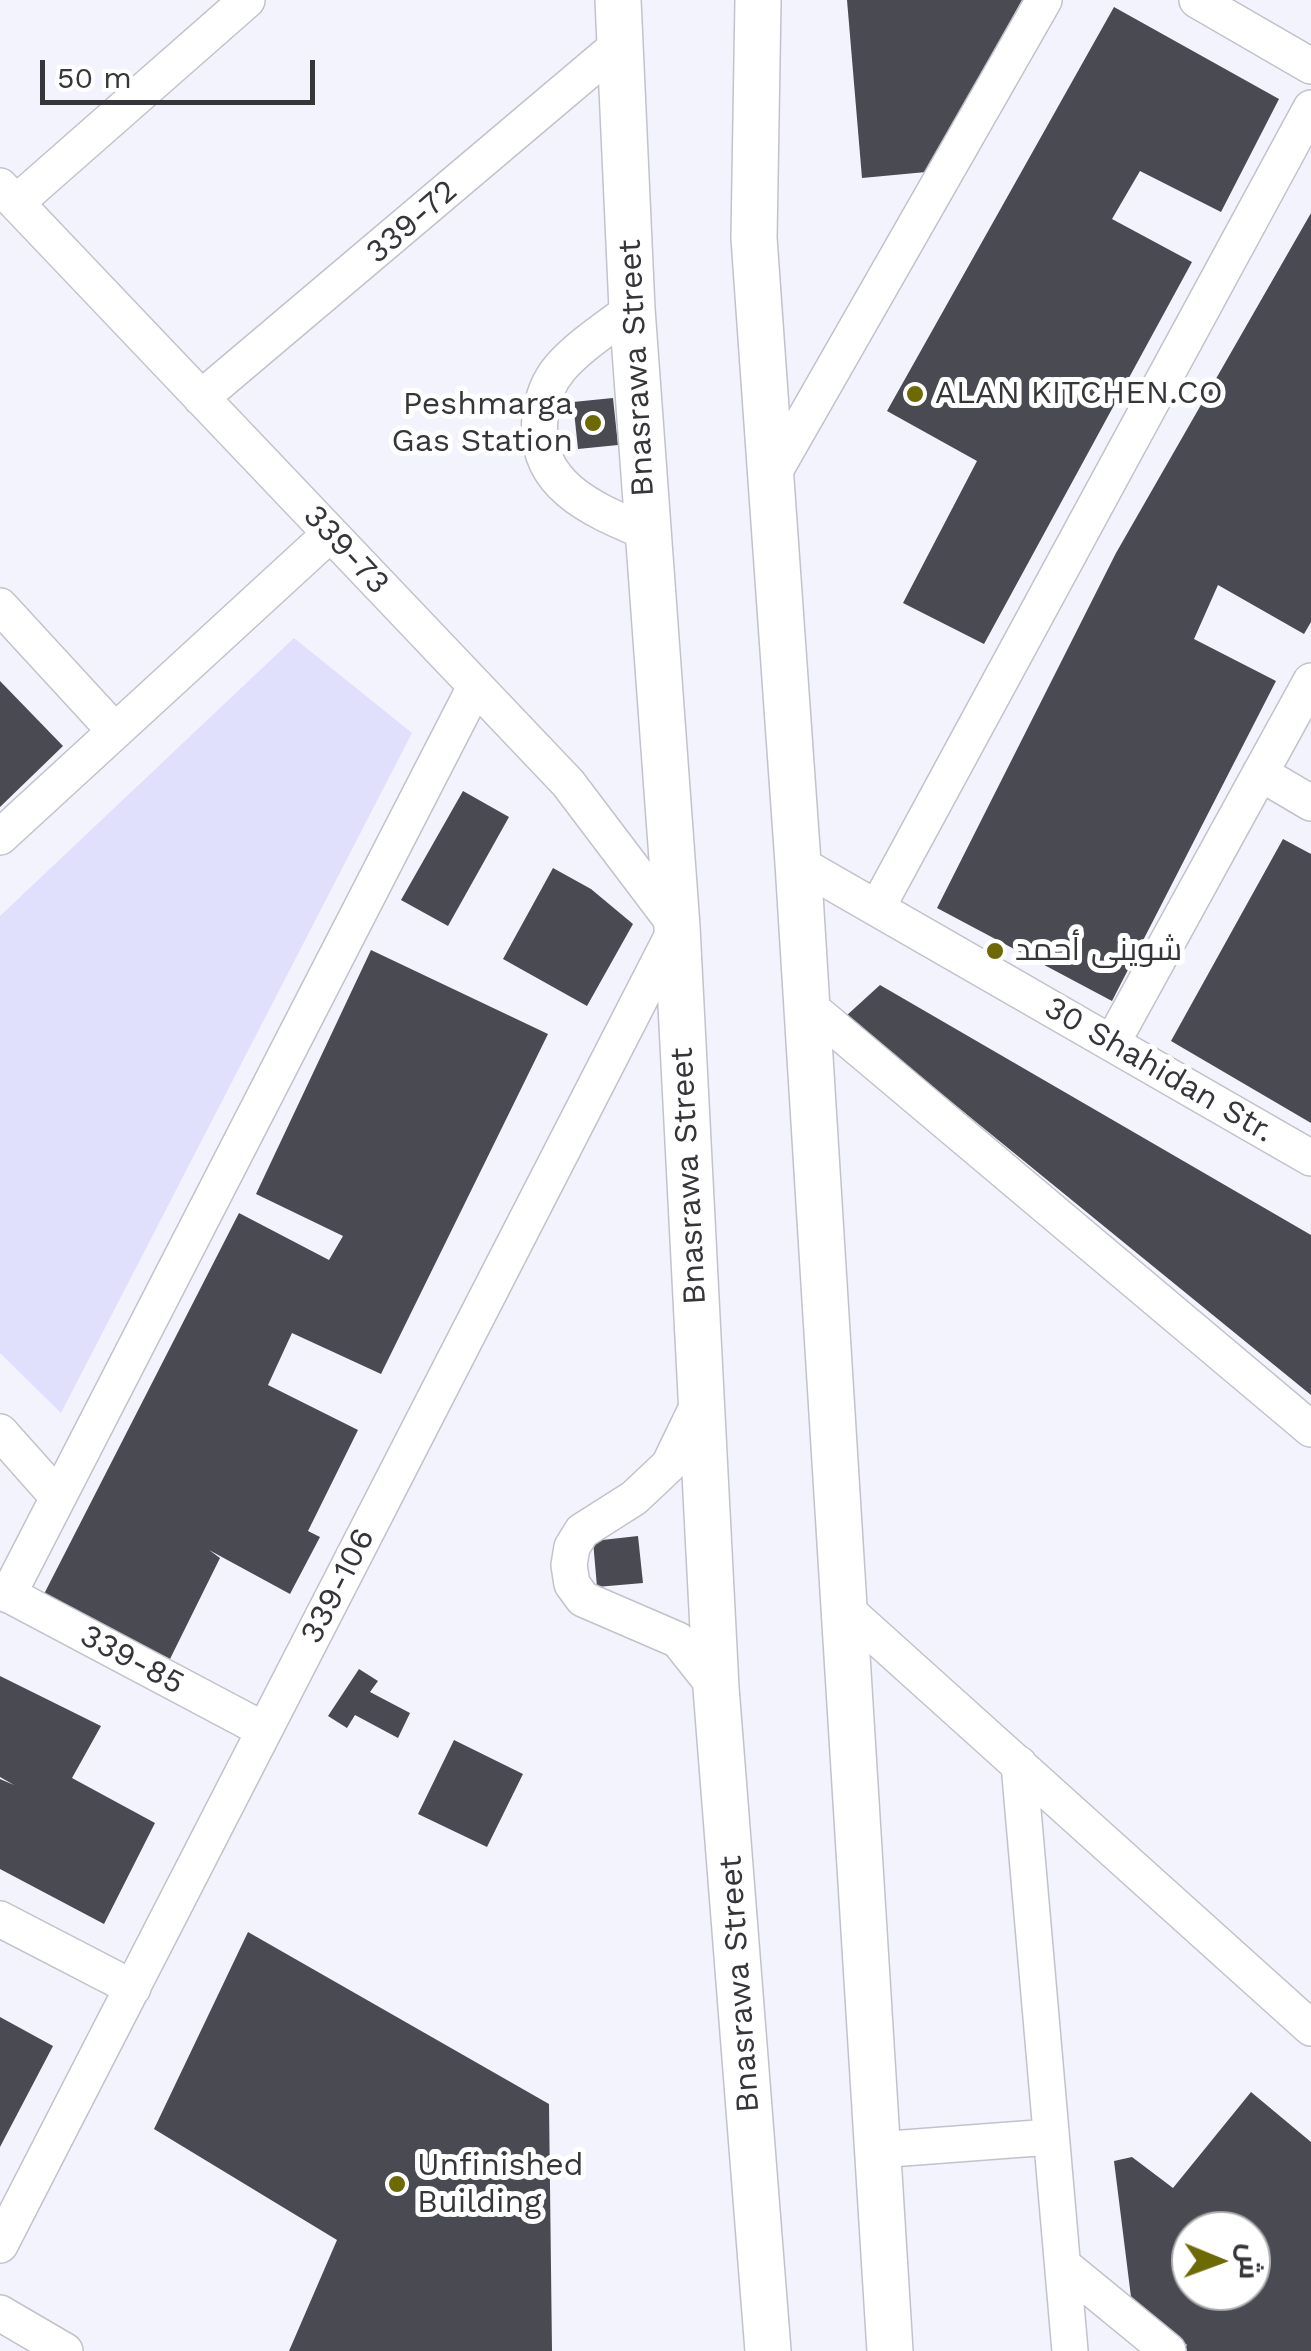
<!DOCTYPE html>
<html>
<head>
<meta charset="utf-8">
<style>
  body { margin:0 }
  #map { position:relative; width:1311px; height:2351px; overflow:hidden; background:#f3f3fd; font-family:"Work Sans",Cairo,sans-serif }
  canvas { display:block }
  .north { position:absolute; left:1171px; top:2211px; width:100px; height:100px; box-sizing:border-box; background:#fff; border:2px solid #afafb0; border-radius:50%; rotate:91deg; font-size:28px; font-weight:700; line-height:40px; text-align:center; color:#36363a }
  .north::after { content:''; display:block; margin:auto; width:35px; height:45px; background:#6d6903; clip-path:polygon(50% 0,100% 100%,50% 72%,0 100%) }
  .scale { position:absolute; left:40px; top:60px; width:275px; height:45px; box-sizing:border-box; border:5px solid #36363a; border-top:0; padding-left:12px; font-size:30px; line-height:35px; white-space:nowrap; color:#36363a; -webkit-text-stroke:8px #fff; paint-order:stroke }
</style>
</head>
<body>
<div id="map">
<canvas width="1311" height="2351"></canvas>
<div class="north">ش</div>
<div class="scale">50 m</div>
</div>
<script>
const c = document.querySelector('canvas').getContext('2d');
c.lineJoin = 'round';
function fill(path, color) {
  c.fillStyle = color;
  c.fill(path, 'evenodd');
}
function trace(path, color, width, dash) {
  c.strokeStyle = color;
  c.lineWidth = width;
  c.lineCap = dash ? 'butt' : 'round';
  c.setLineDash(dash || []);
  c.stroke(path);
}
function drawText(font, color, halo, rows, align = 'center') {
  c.font = font + ' "Work Sans",Cairo,sans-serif';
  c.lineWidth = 10;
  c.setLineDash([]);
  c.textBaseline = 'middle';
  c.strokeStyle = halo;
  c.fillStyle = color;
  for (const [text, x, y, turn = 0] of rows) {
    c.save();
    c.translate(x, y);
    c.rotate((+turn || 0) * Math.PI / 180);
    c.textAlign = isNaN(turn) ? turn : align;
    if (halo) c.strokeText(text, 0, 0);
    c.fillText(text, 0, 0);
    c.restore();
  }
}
fill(new Path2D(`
  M294 638 412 733 61 1413 0 1353V916Z`), '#e0e0fc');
fill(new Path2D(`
  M847 0H1022L926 172 862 178Z
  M1114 7 1279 99 1221 212 1140 171 1112 219 1192 262 984 644 903 603 977 461 887 411Z
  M1311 213V622L1304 634 1218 585 1194 639 1276 681 1112 1001 937 908 1116 553Z
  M613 398 618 445 578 449 573 402Z
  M0 681 63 746 0 807Z
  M463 791 509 817 448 926 401 900Z
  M1283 839 1311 854V1123L1171 1041Z
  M553 868 591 889 633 924 587 1006 503 959Z
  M371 950 548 1034 381 1374 292 1333 268 1385 358 1430 308 1531 320 1537 290 1594 209 1550 220 1558 170 1659 44 1594 239 1213 329 1260 343 1236 256 1194Z
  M880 985 1311 1235V1395L846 1016Z
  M638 1536 643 1583 597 1587 593 1541Z
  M359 1669 378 1681 370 1692 410 1713 398 1738 355 1715 347 1728 328 1716Z
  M0 1676 101 1726 72 1778 155 1823 104 1924 0 1869V1779L14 1785 0 1777Z
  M454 1740 523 1774 487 1847 418 1814Z
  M248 1932 549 2104 552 2351H289L337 2240 154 2129Z
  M0 2017 53 2046 0 2147Z
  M1251 2092 1311 2142V2351H1182L1187 2345 1131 2297 1114 2161 1132 2157 1173 2188ZM1191 2231H1251V2291H1191Z`), '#4a4a52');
const minor = new Path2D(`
  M1197 0 1311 66
  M0 186 568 783 677 927 0 2245
  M16 203 247 0
  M632 309C608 328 580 345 560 368 548 382 542 400 540 418 533 486 594 510 646 532
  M201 398 621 43
  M769 481 1044 0
  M0 606 115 731
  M1260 773 1311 803
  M0 837 330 534
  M798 863 1311 1158
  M877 908 1311 108
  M806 1004 1311 1429
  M1112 1043 1311 681
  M698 1405 669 1465 634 1498 582 1531 572 1547 569 1565 572 1584 583 1599 678 1640 716 1688
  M0 1432 57 1496
  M0 1590 264 1730
  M8 1595 475 687
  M841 1605 1311 2028
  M1019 1764 1070 2351
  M0 1919 133 1988
  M877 2150 1050 2137
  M1063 2265 1168 2351
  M0 2313 65 2351`);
const major = new Path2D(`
  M618 0 632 309 677 927 716 1688 768 2351
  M758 0 754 238 798 863 890 2351`);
trace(minor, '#c2c2cb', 38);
trace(major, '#c2c2cb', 48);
trace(minor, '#fff', 35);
trace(major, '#fff', 45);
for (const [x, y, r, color] of [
  [915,394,10,"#6d6903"],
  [593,423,10,"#6d6903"],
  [995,951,10,"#6d6903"],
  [397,2184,10,"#6d6903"]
]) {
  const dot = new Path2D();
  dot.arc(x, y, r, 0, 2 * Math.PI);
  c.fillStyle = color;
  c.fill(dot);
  trace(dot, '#fff', 4);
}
drawText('32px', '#36363a', '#fff', [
  ["339-72",412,222,-41],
  ["Bnasrawa Street",637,368,-93],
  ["339-73",346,550,47],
  ["30 Shahidan Str.",1159,1070,30],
  ["Bnasrawa Street",689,1176,-93],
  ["339-106",338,1586,-63],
  ["339-85",132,1660,28],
  ["Bnasrawa Street",740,1984,-94]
]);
drawText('32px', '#36363a', '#fff', [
  ["ALAN KITCHEN.CO",935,394],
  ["Peshmarga",573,405,"right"],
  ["Gas Station",573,442,"right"],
  ["شوینی أحمد",1015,951],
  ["Unfinished",417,2166],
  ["Building",417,2203]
], 'left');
</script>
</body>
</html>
